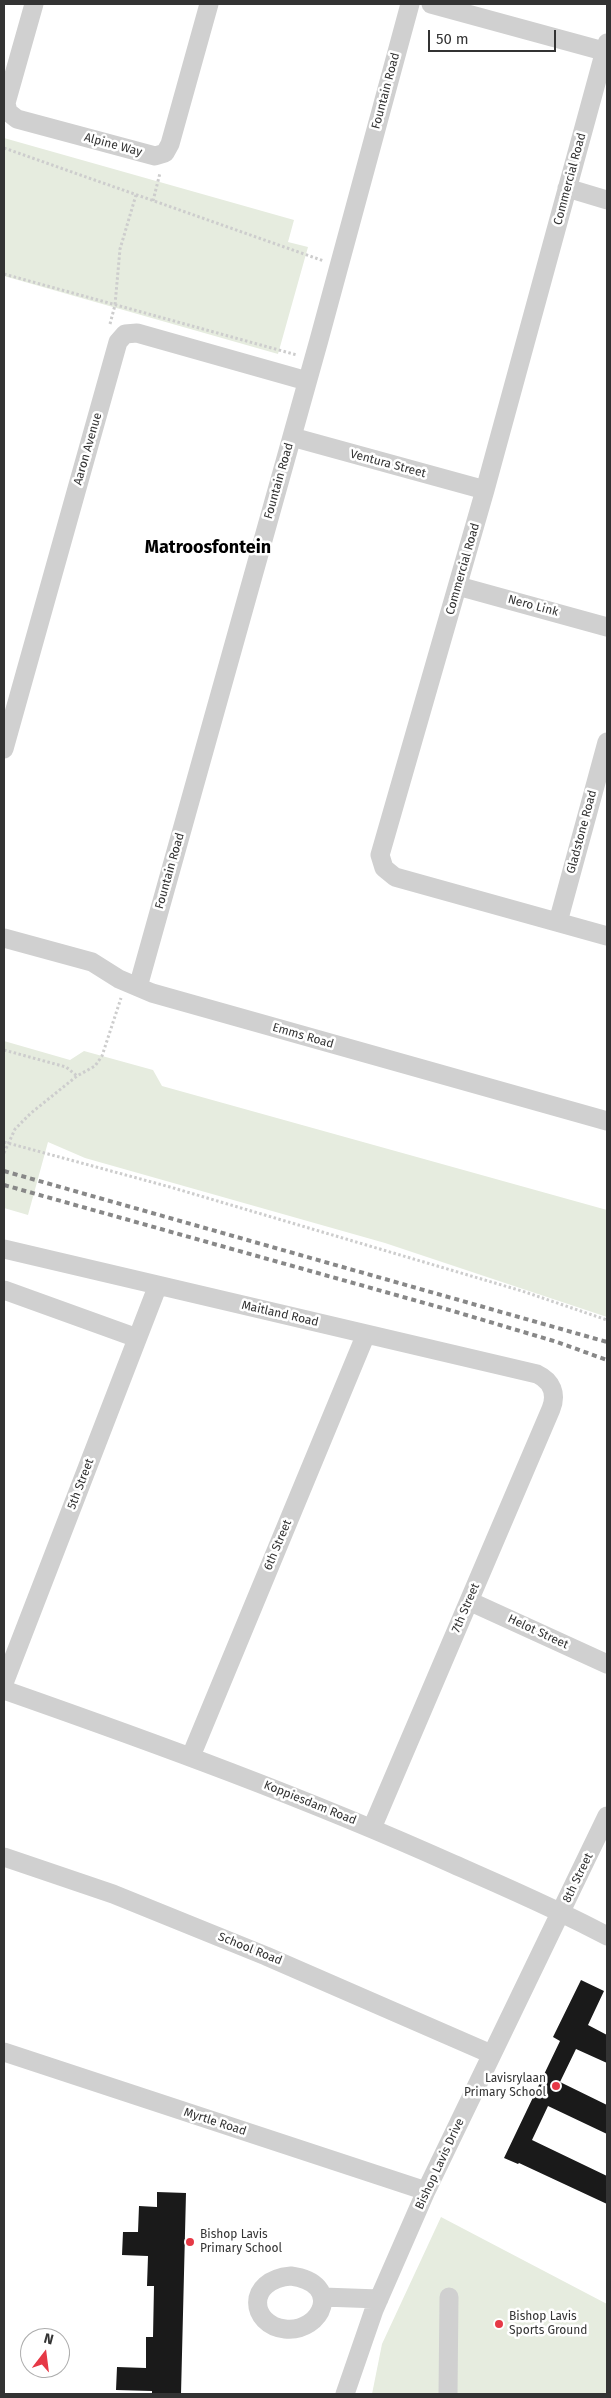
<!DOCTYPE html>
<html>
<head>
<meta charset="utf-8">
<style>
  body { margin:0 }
  #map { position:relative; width:611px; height:2398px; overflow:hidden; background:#fff; font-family:"Fira Sans",sans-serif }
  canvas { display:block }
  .frame { position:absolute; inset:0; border:5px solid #333; pointer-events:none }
  .north { position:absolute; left:20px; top:2328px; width:50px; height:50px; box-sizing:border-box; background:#fff; border:1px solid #adadad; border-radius:50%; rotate:15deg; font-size:14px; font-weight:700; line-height:20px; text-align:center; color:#333 }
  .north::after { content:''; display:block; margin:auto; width:18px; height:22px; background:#e63946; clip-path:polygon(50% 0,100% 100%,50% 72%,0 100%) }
  .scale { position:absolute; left:428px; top:30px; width:128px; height:22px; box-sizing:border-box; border:2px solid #333; border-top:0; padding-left:6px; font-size:15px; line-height:18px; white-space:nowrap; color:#333; -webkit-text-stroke:4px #fff; paint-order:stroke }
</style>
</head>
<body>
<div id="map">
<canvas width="611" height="2398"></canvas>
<div class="frame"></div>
<div class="north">N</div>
<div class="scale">50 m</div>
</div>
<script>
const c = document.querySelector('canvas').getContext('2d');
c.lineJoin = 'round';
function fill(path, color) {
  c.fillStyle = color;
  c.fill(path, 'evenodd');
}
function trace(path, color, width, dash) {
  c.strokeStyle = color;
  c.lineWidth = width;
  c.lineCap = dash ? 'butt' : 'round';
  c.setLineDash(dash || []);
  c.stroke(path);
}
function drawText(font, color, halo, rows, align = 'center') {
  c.font = font + ' "Fira Sans",sans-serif';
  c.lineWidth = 5;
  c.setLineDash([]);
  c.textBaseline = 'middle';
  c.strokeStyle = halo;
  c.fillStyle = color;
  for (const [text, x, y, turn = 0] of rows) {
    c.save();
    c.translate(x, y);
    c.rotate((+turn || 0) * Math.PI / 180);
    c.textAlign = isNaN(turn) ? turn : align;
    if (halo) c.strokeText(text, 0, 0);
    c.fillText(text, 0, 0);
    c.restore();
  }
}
fill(new Path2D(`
  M4 138 294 220 288 242 308 247 278 354 4 276Z
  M4 1041 70 1060 84 1051 153 1070 162 1086 607 1210V1317L385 1243 85 1158 48 1142 28 1215 4 1208Z
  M441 2217 607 2304V2394H372L382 2344Z`), '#e6ecdf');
fill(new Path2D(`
  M581 1980 604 1991 588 2025 607 2035V2063L576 2049 560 2082 607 2105V2134L548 2106 532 2140 607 2176V2204L519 2163 518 2164 504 2158 560 2041 553 2037Z
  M157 2192 186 2193 181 2394H152V2391L116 2390 117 2367 146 2368V2337H153L154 2286H147L148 2256 122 2255 123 2232H138L139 2206 157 2207Z`), '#1a1a1a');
trace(new Path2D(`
  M4 148 324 261
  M153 201 160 173
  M4 274 297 355
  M110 324 115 305 120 249 136 195
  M4 1050 66 1067 77 1076
  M4 1142 170 1187 522 1291 607 1320
  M4 1153 15 1129 31 1113 77 1076 95 1066 102 1056 121 998`), '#cdcdcd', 3, [2.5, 2.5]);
trace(new Path2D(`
  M34 4 6 103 8 112 17 119 155 156 165 153 170 144 209 4
  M431 4 607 52
  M607 43 485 490 380 855 384 868 395 877 607 936
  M567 188 607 200
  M292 437 485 490
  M458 586 607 627
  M4 749 118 342 125 334 137 333 307 381
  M558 922 607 742
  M4 938 92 962 119 979 152 993 607 1121
  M138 987 319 340 410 4
  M4 1249 537 1374C552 1381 557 1394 551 1409L372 1828
  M4 1290 137 1338
  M469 1601 607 1664
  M4 1683 158 1285
  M4 1690C155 1743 306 1798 453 1864 505 1887 557 1909 607 1936
  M191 1756 366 1334
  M4 1857 113 1894 266 1956 491 2054
  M4 2052 426 2191
  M291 2276C344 2283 322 2333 285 2329 250 2325 245 2280 291 2276Z
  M323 2297 379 2299
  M345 2394 374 2310 426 2191 607 1816
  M448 2394 449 2297`), '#d0d0d0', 19);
trace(new Path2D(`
  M4 1171 607 1342
  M4 1185 453 1311 557 1342 607 1360`), '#888', 4, [5, 4]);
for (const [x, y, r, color] of [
  [556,2086,5,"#e63946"],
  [190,2242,5,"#e63946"],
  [499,2324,5,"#e63946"]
]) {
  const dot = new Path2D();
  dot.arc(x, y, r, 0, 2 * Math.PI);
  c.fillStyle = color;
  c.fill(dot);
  trace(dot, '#fff', 2);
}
drawText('12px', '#333', '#fff', [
  ["Fountain Road",386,91,-75],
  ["Alpine Way",113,145,15],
  ["Commercial Road",570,179,-75],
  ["Aaron Avenue",88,449,-74],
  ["Ventura Street",388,464,15],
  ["Fountain Road",279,481,-74],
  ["Commercial Road",463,569,-74],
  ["Nero Link",533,606,15],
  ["Gladstone Road",582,832,-75],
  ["Fountain Road",170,871,-74],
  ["Emms Road",303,1036,16],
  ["Maitland Road",280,1314,13],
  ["5th Street",81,1484,-69],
  ["6th Street",278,1545,-67],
  ["7th Street",466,1608,-67],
  ["Helot Street",538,1632,25],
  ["Koppiesdam Road",310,1803,22],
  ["8th Street",578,1878,-64],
  ["School Road",250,1949,22],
  ["Myrtle Road",215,2122,18],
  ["Bishop Lavis Drive",440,2164,-65]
]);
drawText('12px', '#333', '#fff', [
  ["Lavisrylaan",546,2079,"right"],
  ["Primary School",546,2093,"right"],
  ["Bishop Lavis",200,2235],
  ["Primary School",200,2249],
  ["Bishop Lavis",509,2317],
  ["Sports Ground",509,2331]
], 'left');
drawText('bold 18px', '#000', '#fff', [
  ["Matroosfontein",208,548]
]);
</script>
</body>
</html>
